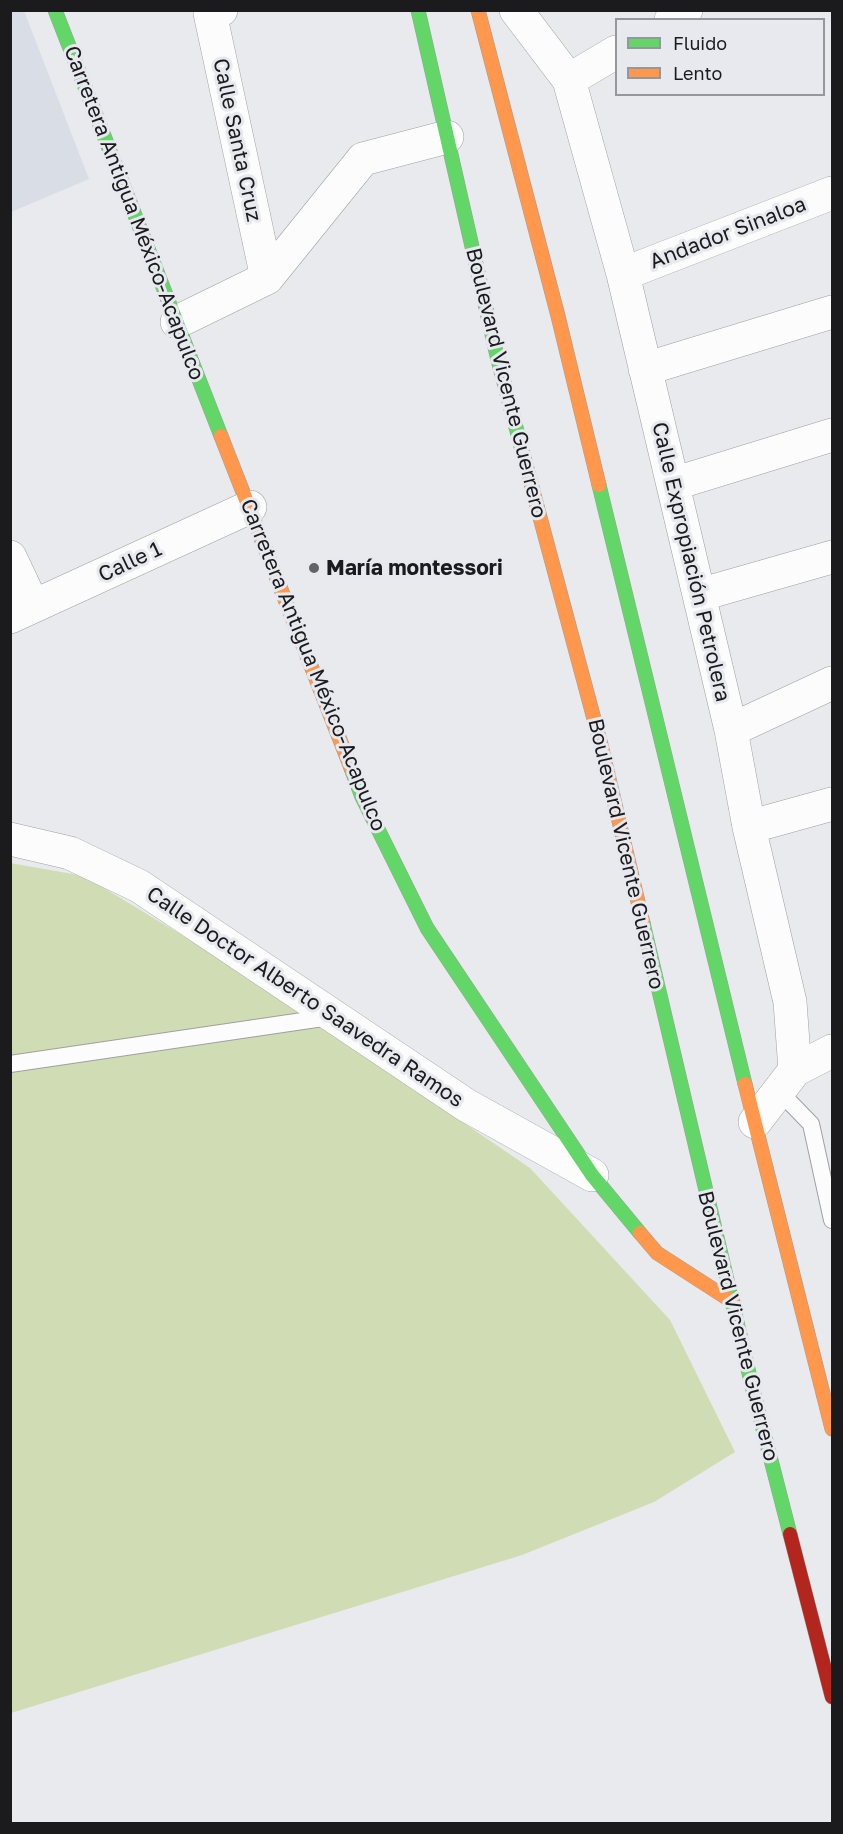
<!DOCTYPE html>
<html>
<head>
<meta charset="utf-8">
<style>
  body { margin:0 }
  #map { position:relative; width:843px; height:1834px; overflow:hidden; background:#e8eaed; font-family:"Golos Text",sans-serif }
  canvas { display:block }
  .frame { position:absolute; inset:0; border:12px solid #1b1b1d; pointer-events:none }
  .legend { position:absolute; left:615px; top:18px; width:210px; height:78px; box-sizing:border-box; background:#e7e9ee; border:2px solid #95979a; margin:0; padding:8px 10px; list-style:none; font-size:18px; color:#1b1b1d }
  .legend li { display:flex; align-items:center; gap:12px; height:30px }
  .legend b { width:30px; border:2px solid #95979a }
</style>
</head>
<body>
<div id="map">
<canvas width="843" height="1834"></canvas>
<div class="frame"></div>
<ul class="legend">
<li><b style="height:8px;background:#63d668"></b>Fluido</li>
<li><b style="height:8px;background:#ff974d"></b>Lento</li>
</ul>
</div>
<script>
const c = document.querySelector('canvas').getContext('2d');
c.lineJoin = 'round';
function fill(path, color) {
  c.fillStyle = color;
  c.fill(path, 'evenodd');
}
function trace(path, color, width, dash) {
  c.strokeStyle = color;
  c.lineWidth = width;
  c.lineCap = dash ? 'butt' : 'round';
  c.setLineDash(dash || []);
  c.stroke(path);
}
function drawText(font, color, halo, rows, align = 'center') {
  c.font = font + ' "Golos Text",sans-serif';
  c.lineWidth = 6;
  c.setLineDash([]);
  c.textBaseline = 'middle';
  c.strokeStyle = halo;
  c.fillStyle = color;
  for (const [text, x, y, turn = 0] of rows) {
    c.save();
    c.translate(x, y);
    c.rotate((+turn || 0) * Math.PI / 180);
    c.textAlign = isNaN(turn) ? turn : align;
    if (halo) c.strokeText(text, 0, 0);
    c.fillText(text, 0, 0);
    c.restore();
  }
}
fill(new Path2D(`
  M11 10 24 11 89 179 11 212Z`), '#d9dde5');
fill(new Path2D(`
  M10 863 84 876 236 968 530 1168 670 1320 735 1452 654 1502 522 1555 11 1713Z`), '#d0dcb3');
const lane = new Path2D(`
  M10 1064 330 1017
  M779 1091 811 1124 832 1220`);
const street = new Path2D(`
  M221 10 210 13 267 278
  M516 10 569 80 623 274 731 730 749 827 790 1002 795 1070 755 1122
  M671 20 686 10
  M569 80 616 52
  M623 274 832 193
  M177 322 267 278 363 159 447 137
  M645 369 832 312
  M673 484 832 435
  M10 557 33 606
  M699 595 832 557
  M10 617 250 507
  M731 730 832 683
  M749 827 832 804
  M10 839 70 853 139 886 466 1105 592 1175
  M795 1070 832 1051`);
const fast = new Path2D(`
  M55 10 221 436
  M418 10 497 356 526 465
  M599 485 745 1084
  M351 768 362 797 427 928 592 1175 640 1233
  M643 923 752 1386 790 1534`);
const slow = new Path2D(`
  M478 10 558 316 599 485
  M221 436 351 768
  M526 465 601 745 643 923
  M745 1084 832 1429
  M640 1233 657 1253 733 1302`);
const jam = new Path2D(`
  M790 1534 832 1697`);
trace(lane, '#9fa0a2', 18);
trace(street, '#9fa0a2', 34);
trace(fast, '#9fa0a2', 15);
trace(slow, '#9fa0a2', 15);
trace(jam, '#9fa0a2', 15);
trace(lane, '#fcfcfc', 16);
trace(street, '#fcfcfc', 33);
trace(fast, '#63d668', 14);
trace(slow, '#ff974d', 14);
trace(jam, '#b3261e', 14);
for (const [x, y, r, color] of [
  [314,568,6,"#636366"]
]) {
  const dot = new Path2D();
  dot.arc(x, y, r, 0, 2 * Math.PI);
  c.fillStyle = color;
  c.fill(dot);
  trace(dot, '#e7e9ee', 2);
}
drawText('21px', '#1b1b1d', '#e7e9ee', [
  ["Calle Santa Cruz",237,140,78],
  ["Carretera Antigua México-Acapulco",134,213,69],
  ["Andador Sinaloa",728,233,-21],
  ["Boulevard Vicente Guerrero",506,383,76],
  ["Calle 1",130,562,-25],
  ["Calle Expropiación Petrolera",691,562,77],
  ["Carretera Antigua México-Acapulco",313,665,68],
  ["Boulevard Vicente Guerrero",626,854,77],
  ["Calle Doctor Alberto Saavedra Ramos",305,997,34],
  ["Boulevard Vicente Guerrero",738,1326,76]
]);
drawText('bold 21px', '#1b1b1d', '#e7e9ee', [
  ["María montessori",326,568]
], 'left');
</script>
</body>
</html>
